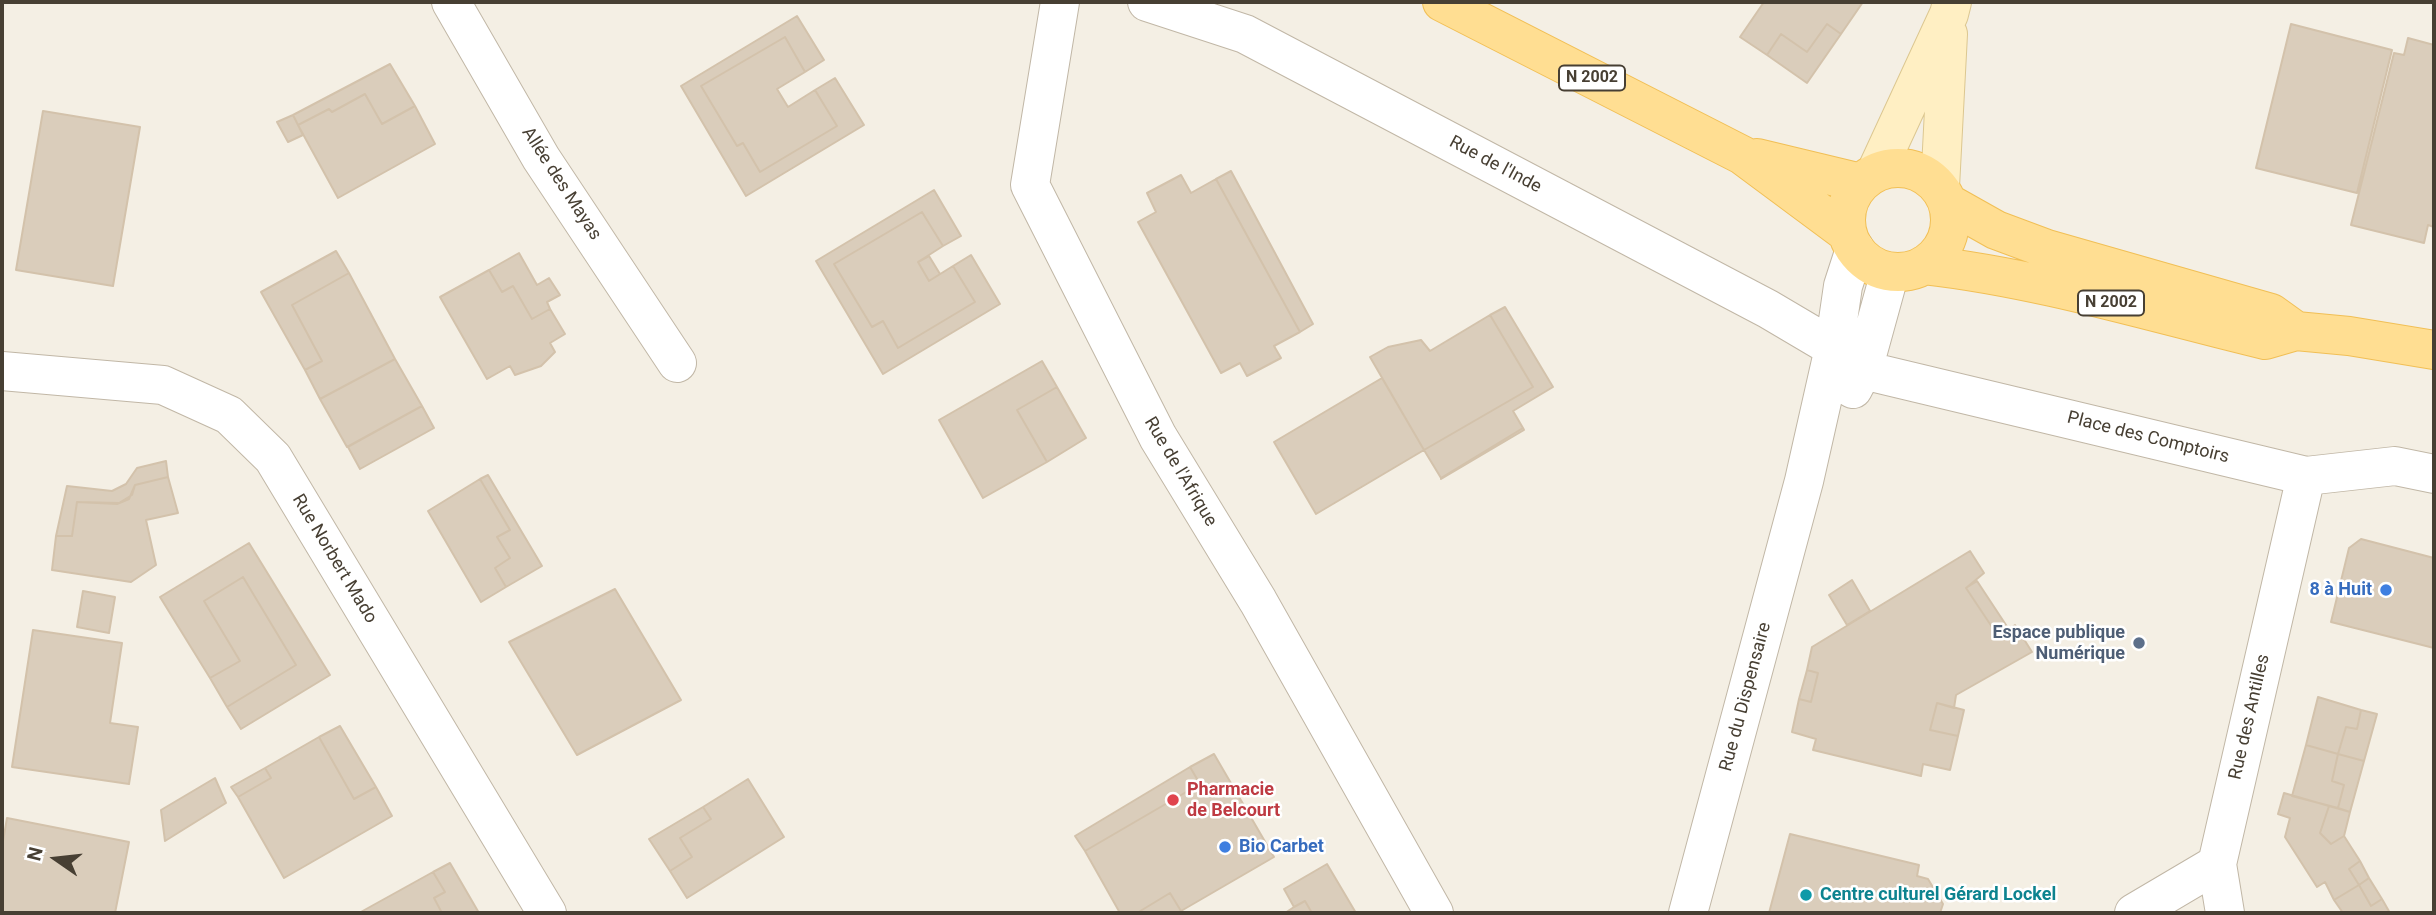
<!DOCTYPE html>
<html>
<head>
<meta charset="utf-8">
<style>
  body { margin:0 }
  #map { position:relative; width:2436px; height:915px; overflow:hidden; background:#f4efe4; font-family:Roboto,sans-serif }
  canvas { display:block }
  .frame { position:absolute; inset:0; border:4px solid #473f33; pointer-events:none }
  .north { position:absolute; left:21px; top:824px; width:70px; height:70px; -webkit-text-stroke:5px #fff; paint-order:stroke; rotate:284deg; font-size:19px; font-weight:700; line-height:28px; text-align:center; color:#473f33 }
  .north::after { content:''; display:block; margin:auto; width:24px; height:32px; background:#473f33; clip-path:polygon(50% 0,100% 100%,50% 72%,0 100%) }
</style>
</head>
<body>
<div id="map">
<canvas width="2436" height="915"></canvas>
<div class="frame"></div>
<div class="north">N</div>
</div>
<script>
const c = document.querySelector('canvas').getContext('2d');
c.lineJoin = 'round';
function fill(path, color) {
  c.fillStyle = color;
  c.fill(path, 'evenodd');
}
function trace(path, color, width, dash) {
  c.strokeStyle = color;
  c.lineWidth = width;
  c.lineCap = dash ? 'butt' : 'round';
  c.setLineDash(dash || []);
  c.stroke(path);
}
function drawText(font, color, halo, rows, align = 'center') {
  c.font = font + ' Roboto,sans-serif';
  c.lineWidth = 5;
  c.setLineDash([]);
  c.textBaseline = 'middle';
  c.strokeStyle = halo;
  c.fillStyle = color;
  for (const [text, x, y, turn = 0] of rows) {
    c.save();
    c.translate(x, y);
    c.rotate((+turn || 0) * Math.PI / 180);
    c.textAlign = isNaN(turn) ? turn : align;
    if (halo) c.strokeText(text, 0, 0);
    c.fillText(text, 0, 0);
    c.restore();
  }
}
const building = new Path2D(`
  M1764 2H1863L1841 34 1827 24 1807 52 1781 34 1767 55 1740 37Z
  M797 16 824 60 805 72 785 37 701 86 737 146 743 143 760 172 837 126 815 90 835 78 864 125 746 196 681 86Z
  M1827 24 1841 34 1807 83 1767 55 1781 34 1807 52Z
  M2291 24 2392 50 2357 193 2256 168Z
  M785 37 805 72 777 89 788 107 815 90 837 126 760 172 743 143 737 146 701 86Z
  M2408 38 2434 45V227L2428 225 2424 243 2351 225 2394 53 2404 55Z
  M390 64 415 106 382 124 365 94 332 112 329 109 298 125 293 115Z
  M365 94 382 124 415 106 435 144 338 198 298 125 329 109 332 112Z
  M43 111 140 127 113 286 16 270Z
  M293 115 303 135 288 142 277 122Z
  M1231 171 1313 324 1300 332 1216 179Z
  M1181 175 1191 193 1216 179 1300 332 1274 346 1281 358 1247 376 1240 363 1221 373 1138 222 1156 212 1147 193Z
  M934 190 961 236 943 246 922 212 834 264 872 327 883 321 898 348 975 302 953 266 971 255 1000 304 883 374 816 261Z
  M922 212 943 246 918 262 929 281 953 266 975 302 898 348 883 321 872 327 834 264Z
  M336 251 349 273 292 305 322 361 305 370 261 292Z
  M519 253 537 285 549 278 560 295 547 302 550 309 532 319 513 286 502 292 489 270Z
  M929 256 940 274 929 281 918 262Z
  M489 270 502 292 513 286 532 319 550 309 565 334 550 343 555 352 541 366 515 375 510 366 487 379 440 297Z
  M349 273 395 359 320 399 305 370 322 361 292 305Z
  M1505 307 1553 387 1513 411 1523 428 1441 478 1424 450 1533 387 1490 315Z
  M1490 315 1533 387 1424 450 1370 357 1388 347 1421 340 1430 351Z
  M395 359 422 406 347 447 320 399Z
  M1042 361 1057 387 1017 410 1047 462 983 498 939 420Z
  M1382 378 1424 450 1316 514 1274 442Z
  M1057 387 1086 438 1047 462 1017 410Z
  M422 406 434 428 360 469 348 447Z
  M1523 428 1524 430 1441 479V478Z
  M166 461 168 477 135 485 132 495 119 503 77 502 72 536H56L67 486 112 491 126 484 137 468Z
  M488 475 542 566 506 587 495 568 510 558 497 537 510 530 480 479Z
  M168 477 178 513 146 520 156 565 131 582 52 570 56 536H72L77 502 117 504 129 499 135 485Z
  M480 479 510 530 497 537 510 558 495 568 506 587 481 602 428 511Z
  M2361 539 2434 558V648L2331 622 2349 548Z
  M249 543 330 675 241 729 227 707 296 665 243 577 204 601 240 661 210 678 160 597Z
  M1970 551 1984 573 1966 588 1998 636 2015 625 2032 652 1956 695 1954 708 1937 703 1930 730 1958 736 1950 770 1923 764 1921 776 1813 750 1816 739 1792 732 1799 699 1811 702 1818 673 1807 670 1812 647Z
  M243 577 296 665 227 707 210 678 240 661 204 601Z
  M1852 580 1870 611 1847 625 1829 595Z
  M1977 581 2008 628 1998 636 1966 588Z
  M615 589 681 700 577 755 509 642Z
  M83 591 115 597 109 633 77 627Z
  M33 630 122 643 110 723 138 727 129 784 12 767Z
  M1807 670 1818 673 1811 702 1799 699Z
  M2318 697 2361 710 2357 729 2346 727 2338 754 2306 745Z
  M1937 703 1964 710 1958 736 1930 730Z
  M2361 710 2377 714 2364 761 2338 754 2346 727 2357 729Z
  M340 726 376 787 354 799 319 737Z
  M319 737 354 799 376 787 392 816 284 878 238 797 271 778 265 768Z
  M2306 745 2338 754 2332 781 2344 785 2338 808 2292 796Z
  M1214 754 1274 857 1181 911 1170 893 1137 913H1120L1085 851 1200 784 1190 767Z
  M2338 754 2364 761 2350 812 2338 808 2344 785 2332 781Z
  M1190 767 1200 784 1085 851 1075 836Z
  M265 768 271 778 238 797 231 787Z
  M215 778 226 803 165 841 161 810Z
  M748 779 784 837 687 898 670 871 692 857 680 838 711 819 703 807Z
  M2284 793 2329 806 2320 833 2331 844 2344 836 2360 861 2349 869 2359 885 2334 900 2325 882 2317 887 2285 837 2290 818 2278 814Z
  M2329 806 2350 812 2344 836 2331 844 2320 833Z
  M703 807 711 819 680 838 692 857 670 871 649 839Z
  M7 818 129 842 115 913H2V847Z
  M1790 834 1919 865 1917 876 1928 879 1943 904 1940 913H1769Z
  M2360 861 2369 878 2359 885 2349 869Z
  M450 863 479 913H442L434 898 445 892 433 872Z
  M1327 864 1356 913H1312L1305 901 1294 907 1284 889Z
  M433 872 445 892 434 898 442 913H359Z
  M2369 878 2382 899 2371 906 2359 885Z
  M2359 885 2371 906 2382 899 2390 913H2343L2334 900Z
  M1170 893 1181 911 1177 913H1137Z
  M1305 901 1312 913H1285L1294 907Z`);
fill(building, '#dacdbb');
trace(building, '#d3c2ab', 2);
const minor = new Path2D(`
  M451 2 541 158 677 363
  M1060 2 1030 185 1158 437 1258 601 1434 913
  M1147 2 1245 34 1768 309 1834 348 1863 370 2306 476 2395 466 2434 474
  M2 371 163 385 229 415 273 458 547 913
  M1853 389 1863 370 1890 272
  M2217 864 2225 913
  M1688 913 1804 481 1834 348 1843 286 1855 249
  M2134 913 2217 864 2306 476`);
const secondary = new Path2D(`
  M1876 172 1949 14 1952 2
  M1940 187 1948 34`);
const primary = new Path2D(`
  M1442 2 1742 155 1847 233
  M1757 158 1861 183
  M1846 220a52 52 0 1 1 104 0a52 52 0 1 1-104 0Z
  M1948 203 1996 230 2047 249 2271 313 2296 331
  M1924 265C2040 278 2153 313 2265 340L2296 331 2349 336 2434 350`);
trace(minor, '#c1b7a6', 40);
trace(secondary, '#dcc790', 40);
trace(primary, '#f1bf55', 40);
trace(minor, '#fff', 38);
trace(secondary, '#ffefc3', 38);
trace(primary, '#ffde92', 38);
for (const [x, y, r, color] of [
  [2386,590,7,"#3f7fe0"],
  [2139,643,7,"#5c6f8a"],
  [1173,800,7,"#e0444e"],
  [1225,847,7,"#3f7fe0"],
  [1806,895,7,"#0f9aa8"]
]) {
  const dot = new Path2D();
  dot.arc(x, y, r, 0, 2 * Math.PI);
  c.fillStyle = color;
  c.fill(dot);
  trace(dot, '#fff', 2.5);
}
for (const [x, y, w] of [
  [1592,78,66],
  [2111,303,66]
]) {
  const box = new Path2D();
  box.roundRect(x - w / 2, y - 12.5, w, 25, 5);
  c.fillStyle = '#fff';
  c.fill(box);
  trace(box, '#473f33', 2);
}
drawText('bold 16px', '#473f33', null, [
  ["N 2002",1592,78],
  ["N 2002",2111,303]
]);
drawText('18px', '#473f33', '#fff', [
  ["Rue de l'Inde",1495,165,28],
  ["Allée des Mayas",561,184,57],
  ["Place des Comptoirs",2148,438,14],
  ["Rue de l'Afrique",1180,472,59],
  ["Rue Norbert Mado",334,559,59],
  ["Rue du Dispensaire",1746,697,-75],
  ["Rue des Antilles",2250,717,-77]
]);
drawText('bold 18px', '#366cbe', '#fff', [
  ["8 à Huit",2372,590],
  ["Bio Carbet",1239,847,"left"]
], 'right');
drawText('bold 18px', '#4e5e75', '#fff', [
  ["Espace publique",2125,633],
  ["Numérique",2125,654]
], 'right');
drawText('bold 18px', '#be3a42', '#fff', [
  ["Pharmacie",1187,790],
  ["de Belcourt",1187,811]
], 'left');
drawText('bold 18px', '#0d838f', '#fff', [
  ["Centre culturel Gérard Lockel",1820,895]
], 'left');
</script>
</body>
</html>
